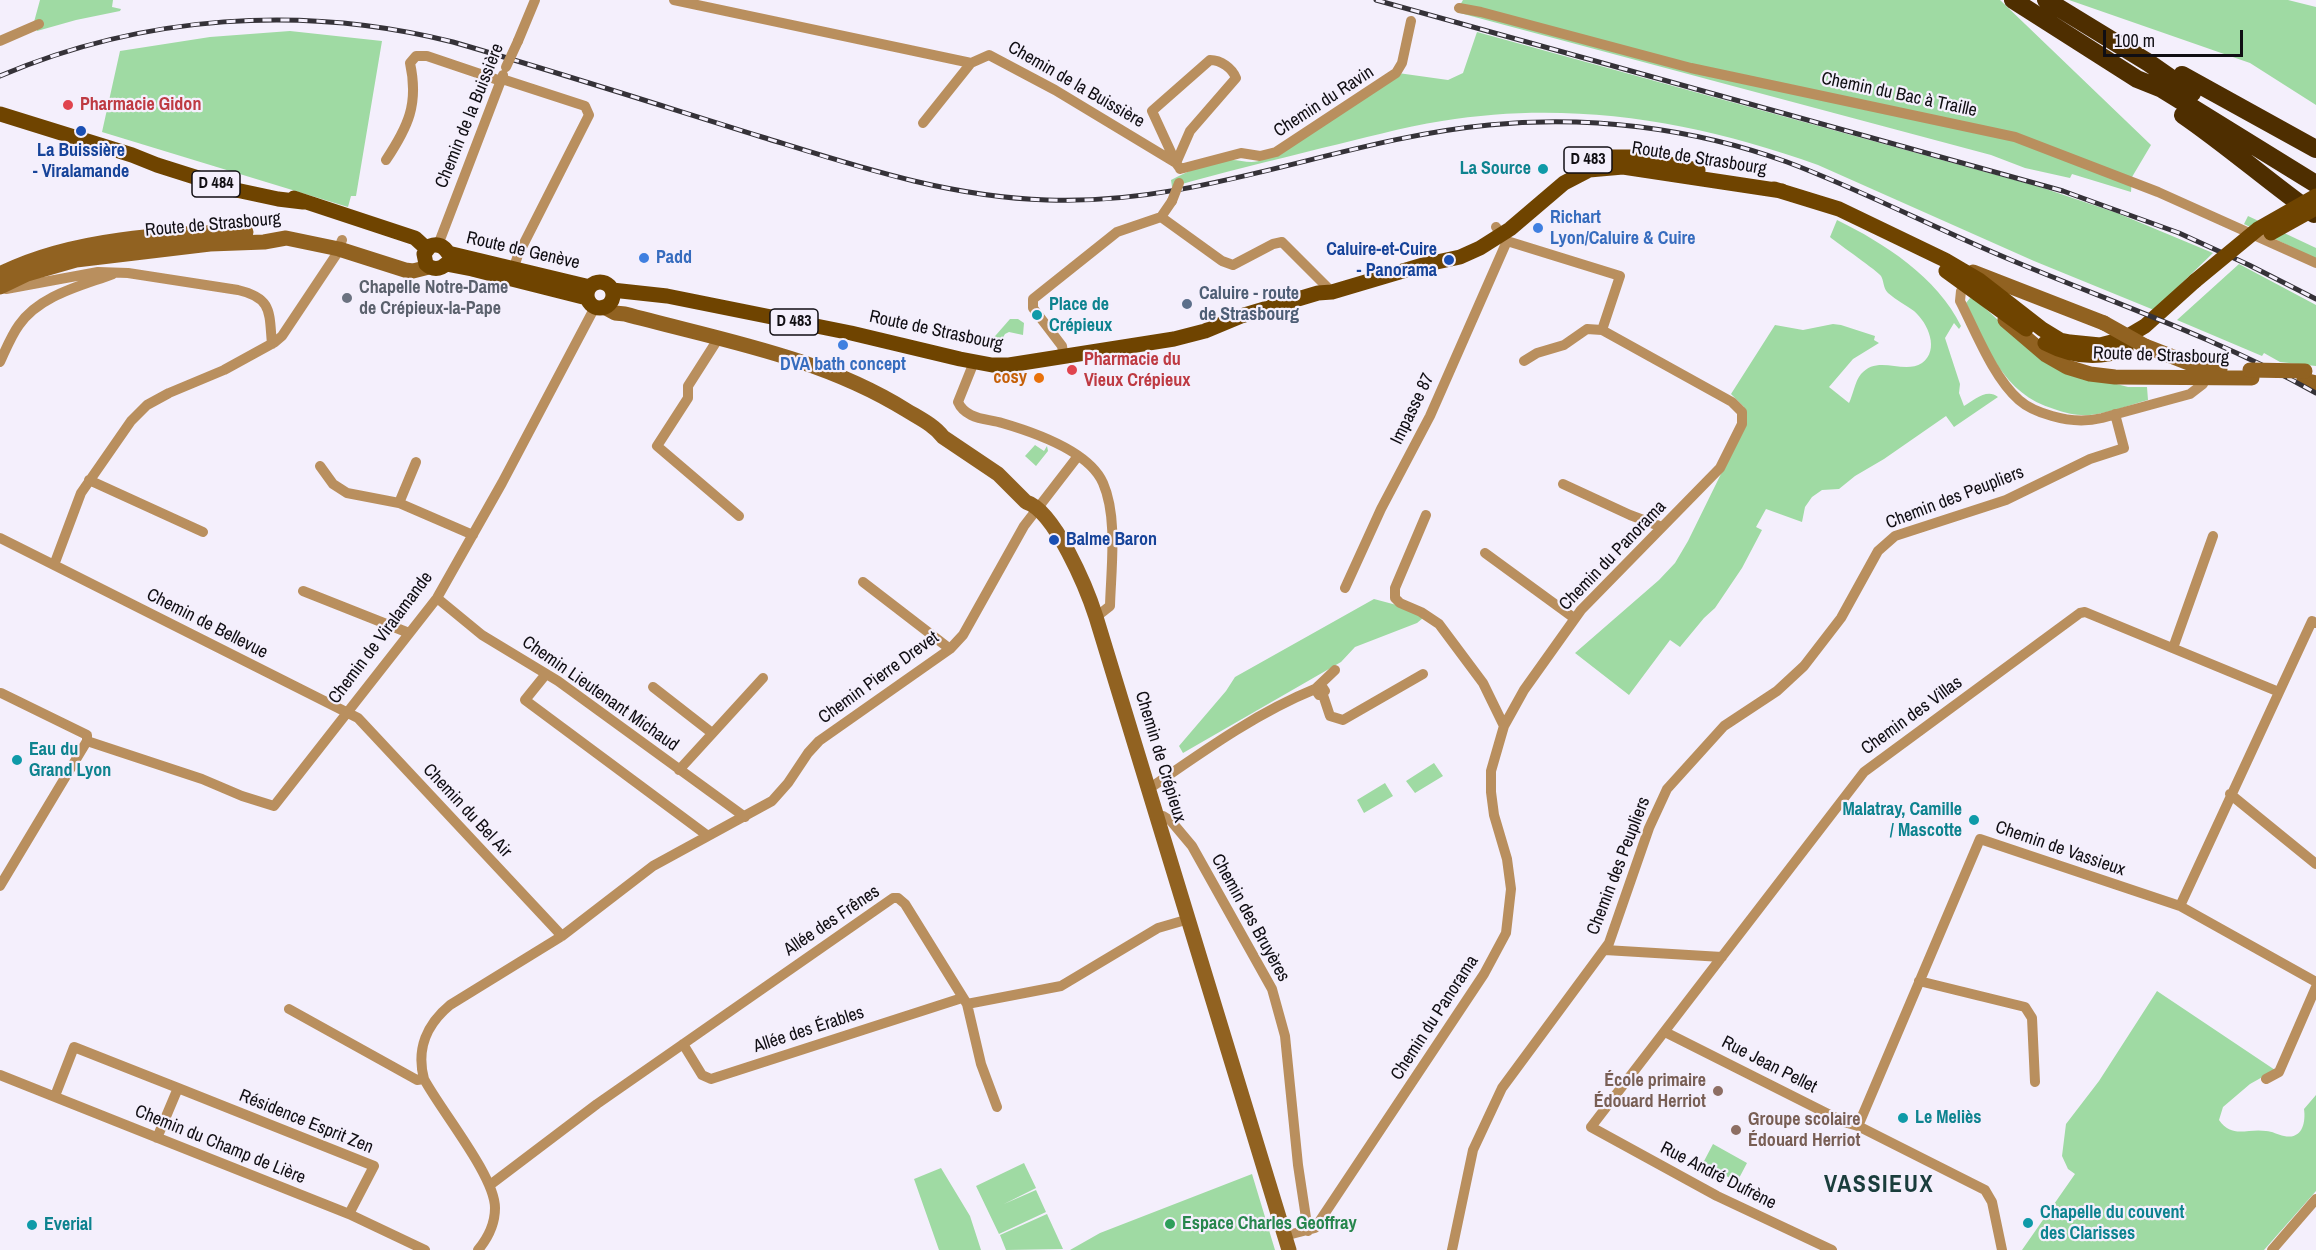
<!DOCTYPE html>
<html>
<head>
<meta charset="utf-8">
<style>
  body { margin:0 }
  #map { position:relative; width:2316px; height:1250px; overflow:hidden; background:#f4effc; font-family:"Archivo Narrow",sans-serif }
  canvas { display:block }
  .scale { position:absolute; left:2103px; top:30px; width:140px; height:27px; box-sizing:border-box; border:3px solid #100e13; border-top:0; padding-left:8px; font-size:18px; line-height:21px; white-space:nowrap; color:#100e13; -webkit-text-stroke:4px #f4effc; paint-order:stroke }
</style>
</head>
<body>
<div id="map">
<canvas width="2316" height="1250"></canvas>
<div class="scale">100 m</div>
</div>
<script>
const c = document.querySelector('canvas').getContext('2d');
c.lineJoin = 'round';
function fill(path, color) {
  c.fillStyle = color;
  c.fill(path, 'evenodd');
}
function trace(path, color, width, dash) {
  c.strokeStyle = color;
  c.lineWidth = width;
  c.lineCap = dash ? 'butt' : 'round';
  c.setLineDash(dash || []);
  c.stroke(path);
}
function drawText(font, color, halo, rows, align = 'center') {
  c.font = font + ' "Archivo Narrow",sans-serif';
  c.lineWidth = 4.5;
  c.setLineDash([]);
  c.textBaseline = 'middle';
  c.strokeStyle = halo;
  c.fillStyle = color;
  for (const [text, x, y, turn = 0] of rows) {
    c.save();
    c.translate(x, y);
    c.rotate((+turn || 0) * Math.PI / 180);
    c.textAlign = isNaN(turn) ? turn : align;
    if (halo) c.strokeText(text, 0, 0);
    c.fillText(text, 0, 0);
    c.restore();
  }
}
fill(new Path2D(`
  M40 0H113L112 7 121 9 120 11 76 20 37 31 34 22Z
  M1463 0H2000L2151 145 2132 177 2131 192 2072 174 2070 178 2025 168 1991 155 1456 12Z
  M2069 0H2288L2316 7V105L2250 63Z
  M290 31 382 41 356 196H351L348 207 102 132 120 51 210 37Z
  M1477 32 2040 187 2117 213 2213 253 2154 310 2034 261 1818 165C1695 121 1572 100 1442 121 1402 127 1362 139 1322 148 1272 161 1222 172 1172 187L1171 180C1189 171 1211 160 1231 160 1243 160 1252 165 1264 159L1398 73 1448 80 1463 73Z
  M2248 216 2316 248V259L2244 224Z
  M1837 220C1884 243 1937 277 1961 326L1959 329 1954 323 1945 338 1960 384 1959 393 1964 406C1974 400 1987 388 1998 397L1954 427 1946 416 1884 459 1855 476 1839 489 1822 490 1812 497 1805 507 1802 522 1766 509 1756 527 1762 530 1742 568 1715 608 1704 618 1680 647 1670 640 1629 695 1575 653 1659 580 1675 563 1688 541 1747 421 1744 407 1731 394 1775 325 1803 330 1833 324 1841 325 1875 336 1874 340 1879 343 1853 359 1829 387 1849 403C1853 395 1855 381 1861 374 1878 354 1903 375 1922 363 1940 350 1928 323 1914 311 1906 305 1896 300 1888 293 1883 288 1884 281 1881 276 1879 272 1837 243 1830 237Z
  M2239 264 2316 305V366L2280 362 2264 353 2262 356 2177 320Z
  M1970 298 1975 299 2021 341 2105 381 2128 387H2147L2148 400C2129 405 2109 413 2090 415 2078 416 2065 413 2054 409 2003 394 1987 347 1966 303Z
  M1010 319H1018L1024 323 1023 335 1009 332 1005 334 998 346 990 348 989 343Z
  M1035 445 1044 451 1047 446 1048 451 1036 466 1025 456Z
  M1374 599 1404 607 1423 618 1417 623 1355 647 1341 662 1183 753 1179 746 1226 691 1235 677Z
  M1434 763 1443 776 1415 793 1406 781Z
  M1385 783 1393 796 1364 813 1357 800Z
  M2157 991 2275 1070 2250 1084 2223 1107 2219 1120C2232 1139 2247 1128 2266 1131 2272 1131 2278 1135 2284 1136 2302 1140 2306 1123 2304 1109L2316 1095V1191L2264 1250H2022L2075 1174 2068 1169 2062 1156 2066 1124 2099 1081Z
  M1713 1144 1747 1163 1737 1182 1703 1163Z
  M1024 1163 1036 1188 1004 1204 1036 1190 1046 1212 999 1234 976 1186Z
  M941 1168 970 1216 981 1250H939L914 1179Z
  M1252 1174 1275 1250H1070L1100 1233Z
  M1047 1214 1063 1249 1006 1250 1000 1235Z`), '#9fdaa3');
trace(new Path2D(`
  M674 0 971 63 989 55 1055 90 1176 163
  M1459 8 1481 12 1691 68 2015 137 2158 192 2316 263
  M0 41 39 24
  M518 41 535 0
  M502 79 585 106 589 115 518 255 513 270
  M923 123 971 63
  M386 160C408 127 419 104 410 63L416 56H427L501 81
  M1176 163 1152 111 1210 60C1221 60 1232 68 1236 78L1190 131 1176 163 1179 167
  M1180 169 1241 153 1260 156 1276 152 1396 73 1402 63 1411 21
  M1161 217 1222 261 1233 265 1273 244 1282 242 1332 292
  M438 245 503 75
  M1968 281 1961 291 1960 301C1976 332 1993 377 2019 400 2028 408 2041 413 2052 416 2069 421 2085 422 2102 418L2190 394 2203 384 2208 373
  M6 289 98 272 128 273 238 290C273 298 269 313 272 344
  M718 339 688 386V398L657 446 739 516
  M1064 358 1062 346 1033 308V299L1117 232 1161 217 1172 201
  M1524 361 1537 353 1564 345 1587 329 1602 330
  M0 362C6 349 11 336 19 325 40 295 81 286 113 274
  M974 362 958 402C961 409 965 412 971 415 981 420 992 420 1002 423 1033 432 1089 451 1103 483 1118 517 1111 569 1110 606L1096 617
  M320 466 333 484 347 493 399 503 473 535
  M89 480 203 532
  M1563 484 1630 515 1662 527
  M399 503 416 462
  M1426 515 1395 588V598L1400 603 1421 612 1439 624 1483 683 1504 726
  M0 538 54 565 81 493 131 421 147 405 169 393 224 370 275 342 282 336 336 255 342 240
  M1485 553 1574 618
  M54 565 358 718 562 936
  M863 582 950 649
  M1345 588 1381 509 1430 416 1507 241
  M303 591 409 633
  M437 598 482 635 558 681 745 817
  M2173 648 2213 536
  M546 674 525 700 708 836
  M1321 685 1325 691 1319 695 1315 689 1335 670
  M653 687 712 733
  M1323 695 1330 716 1343 720 1423 674
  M87 741 202 779 242 796 274 806 437 598 502 483 595 307
  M679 770 763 678
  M1150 788C1202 752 1256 713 1315 689
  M2230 794 2316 864
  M1158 816H1163L1171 821 1192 846 1272 989 1285 1036 1298 1165 1308 1231
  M0 886 87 741V735L1 693
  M2180 906 2316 982
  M1605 950 1722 957
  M1919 981 2025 1007 2032 1018 2035 1082
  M967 1004 981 1064 997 1107
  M289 1009 417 1080 424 1079
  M1665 1032 1844 1122 1858 1126
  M683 1044 702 1075 711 1079 962 998
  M0 1075 349 1214 425 1250
  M2266 1079 2279 1072 2316 987
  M55 1096 74 1047 178 1088
  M157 1138 178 1088 374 1166 349 1214
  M490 1185 597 1104 893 898H898L905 904 967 1004 1061 986 1158 928 1189 919
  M1284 1236 1315 1228 1484 974 1506 933 1511 889 1507 859 1494 815 1491 792V771L1504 726 1524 690 1581 610 1720 468 1742 424V412L1732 402 1602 330 1620 276 1507 241 1496 227
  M478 1250C488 1238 495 1224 495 1208 495 1176 441 1111 424 1079 416 1049 427 1024 450 1005L562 936 653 866 772 801 788 783 808 753 819 741 950 649 963 635 1024 526 1078 456
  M1452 1250 1473 1150 1502 1088 1609 943 1649 828 1667 789 1724 726 1777 691 1804 666 1841 618 1878 551 1895 536 2006 500 2090 459 2124 448 2115 414
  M1832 1250 1717 1196 1591 1127 1864 772 2080 613 2085 612 2279 692
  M2002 1250 1992 1202 1985 1190 1858 1126 1980 839 2180 906 2312 621 2316 623
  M2272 1250 2316 1199`), '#b98f5e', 10);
trace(new Path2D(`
  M1973 272 2104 323
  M0 274C71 238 168 233 246 232
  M0 287 27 274 76 260 210 244 264 242 286 238 339 249 405 270 413 271 429 267
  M604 307 615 313 625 314C721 340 821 357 906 410 919 418 934 425 943 437L998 474 1026 502C1055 511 1087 589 1096 617L1289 1250
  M2005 320 2046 355 2067 367 2090 374 2115 377 2252 378
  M2145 346 2199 367 2220 369
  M2304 380 2316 383`), '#916221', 15);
trace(new Path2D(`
  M0 114 132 155 157 165 236 190 278 199 303 202
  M1604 157H1635L1698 170
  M1774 189 1839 209 1945 260 1979 280 2042 329 2060 340 2070 342 2100 345 2123 339 2145 326 2195 281
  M294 198 415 238 427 249
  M1946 271 2026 329
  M587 295a13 13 0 1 1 26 0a13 13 0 1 1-26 0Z
  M612 290 667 296 851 333 960 359 992 365H1009L1174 339 1205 331 1241 316 1318 293 1332 292 1423 265 1460 257 1480 248 1510 229 1564 183 1589 170 1623 167 1782 191
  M587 298 472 269 446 264C440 270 432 270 426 264L424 254 430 246C438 243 444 246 448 253L590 287
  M2045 343C2072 357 2098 360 2126 349`), '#6f4400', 15);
trace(new Path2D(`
  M2013 0 2137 79 2162 89 2316 184
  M2046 0 2149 63 2192 93
  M2182 75 2316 149
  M2183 115C2228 146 2269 182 2314 214`), '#4e2e00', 18);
const rail = new Path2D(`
  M1376 0 2063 191 2179 233 2249 265 2316 299
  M0 76C143 15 303 4 453 42 557 72 659 105 762 137 856 166 948 197 1047 200 1200 206 1340 139 1489 125 1589 115 1693 128 1787 162 1864 191 1936 229 2011 260 2114 303 2219 339 2316 393`);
trace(rail, '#353238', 5);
trace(rail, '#f4effc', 3, [9]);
trace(new Path2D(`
  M506 67 518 41
  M1172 201 1179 183`), '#b98f5e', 10);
trace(new Path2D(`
  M2104 323 2145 346
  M2250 370 2305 371`), '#916221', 15);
trace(new Path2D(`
  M2271 233 2316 208
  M2195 281 2258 229 2316 196`), '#6f4400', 15);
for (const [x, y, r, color] of [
  [68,105,6,"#e0444e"],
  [81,131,6,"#1a4fb4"],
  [1543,169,6,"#0f9aa8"],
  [1538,228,6,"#3f7fe0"],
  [644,258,6,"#3f7fe0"],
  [1449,260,6,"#1a4fb4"],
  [347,298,6,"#6b7280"],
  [1187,304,6,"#5c6f8a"],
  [1037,315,6,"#0f9aa8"],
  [843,345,6,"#3f7fe0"],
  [1072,370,6,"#e0444e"],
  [1039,378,6,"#e8710a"],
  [1054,540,6,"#1a4fb4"],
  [17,760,6,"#0f9aa8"],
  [1974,820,6,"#0f9aa8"],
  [1718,1091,6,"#8d6e63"],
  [1903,1118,6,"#0f9aa8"],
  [1736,1130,6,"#8d6e63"],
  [2028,1223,6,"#0f9aa8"],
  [1170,1224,6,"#2e9e5b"],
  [32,1225,6,"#0f9aa8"]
]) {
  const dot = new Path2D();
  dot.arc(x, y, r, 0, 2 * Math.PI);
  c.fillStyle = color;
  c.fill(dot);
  trace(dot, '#f4effc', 2);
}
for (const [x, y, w] of [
  [1588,160,48],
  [216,184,48],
  [794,322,48]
]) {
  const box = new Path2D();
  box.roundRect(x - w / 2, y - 13, w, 26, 4.5);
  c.fillStyle = '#f4effc';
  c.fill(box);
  trace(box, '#100e13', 1.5);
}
drawText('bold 16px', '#100e13', null, [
  ["D 483",1588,160],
  ["D 484",216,184],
  ["D 483",794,322]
]);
drawText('18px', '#100e13', '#f4effc', [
  ["Chemin de la Buissière",1076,85,30],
  ["Chemin du Bac à Traille",1899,95,12],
  ["Chemin du Ravin",1324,102,-33],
  ["Chemin de la Buissière",470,116,-68],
  ["Route de Strasbourg",1699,159,9],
  ["Route de Strasbourg",213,225,-5],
  ["Route de Genève",523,251,13],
  ["Route de Strasbourg",936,331,12],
  ["Route de Strasbourg",2161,356,2],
  ["Impasse 87",1413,409,-64],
  ["Chemin des Peupliers",1955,498,-21],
  ["Chemin du Panorama",1613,556,-46],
  ["Chemin de Bellevue",207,624,27],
  ["Chemin de Viralamande",381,638,-53],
  ["Chemin Pierre Drevet",879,678,-36],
  ["Chemin Lieutenant Michaud",600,694,35],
  ["Chemin des Villas",1912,716,-36],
  ["Chemin de Crépieux",1160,757,73],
  ["Chemin du Bel Air",467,811,47],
  ["Chemin de Vassieux",2060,849,19],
  ["Chemin des Peupliers",1619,866,-69],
  ["Chemin des Bruyères",1250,918,61],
  ["Allée des Frênes",832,921,-34],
  ["Chemin du Panorama",1435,1018,-57],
  ["Allée des Érables",809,1030,-18],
  ["Rue Jean Pellet",1769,1065,27],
  ["Résidence Esprit Zen",306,1122,22],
  ["Chemin du Champ de Lière",220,1145,22],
  ["Rue André Dufrène",1718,1176,27]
]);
drawText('bold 18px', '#be3a42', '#f4effc', [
  ["Pharmacie Gidon",80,105],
  ["Pharmacie du",1084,360],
  ["Vieux Crépieux",1084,381]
], 'left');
drawText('bold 18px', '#164399', '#f4effc', [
  ["La Buissière",81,151],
  ["- Viralamande",81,172],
  ["Caluire-et-Cuire",1437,250,"right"],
  ["- Panorama",1437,271,"right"],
  ["Balme Baron",1066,540,"left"]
]);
drawText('bold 18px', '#0d838f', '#f4effc', [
  ["La Source",1531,169,"right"],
  ["Place de",1049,305],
  ["Crépieux",1049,326],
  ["Eau du",29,750],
  ["Grand Lyon",29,771],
  ["Malatray, Camille",1962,810,"right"],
  ["/ Mascotte",1962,831,"right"],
  ["Le Meliès",1915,1118],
  ["Chapelle du couvent",2040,1213],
  ["des Clarisses",2040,1234],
  ["Everial",44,1225]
], 'left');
drawText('bold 18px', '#366cbe', '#f4effc', [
  ["Richart",1550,218],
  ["Lyon/Caluire & Cuire",1550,239],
  ["Padd",656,258],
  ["DVA bath concept",843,365,"center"]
], 'left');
drawText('bold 18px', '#5b616d', '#f4effc', [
  ["Chapelle Notre-Dame",359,288],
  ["de Crépieux-la-Pape",359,309]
], 'left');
drawText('bold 18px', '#4e5e75', '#f4effc', [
  ["Caluire - route",1199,294],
  ["de Strasbourg",1199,315]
], 'left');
drawText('bold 18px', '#c56008', '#f4effc', [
  ["cosy",1027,378]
], 'right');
drawText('bold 18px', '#785e54', '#f4effc', [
  ["École primaire",1706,1081],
  ["Édouard Herriot",1706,1102],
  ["Groupe scolaire",1748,1120,"left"],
  ["Édouard Herriot",1748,1141,"left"]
], 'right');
drawText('bold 18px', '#27864d', '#f4effc', [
  ["Espace Charles Geoffray",1182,1224]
], 'left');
c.letterSpacing = '1.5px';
drawText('bold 24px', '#1a3d3c', '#f4effc', [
  ["VASSIEUX",1879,1186]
]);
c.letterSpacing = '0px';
</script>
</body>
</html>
